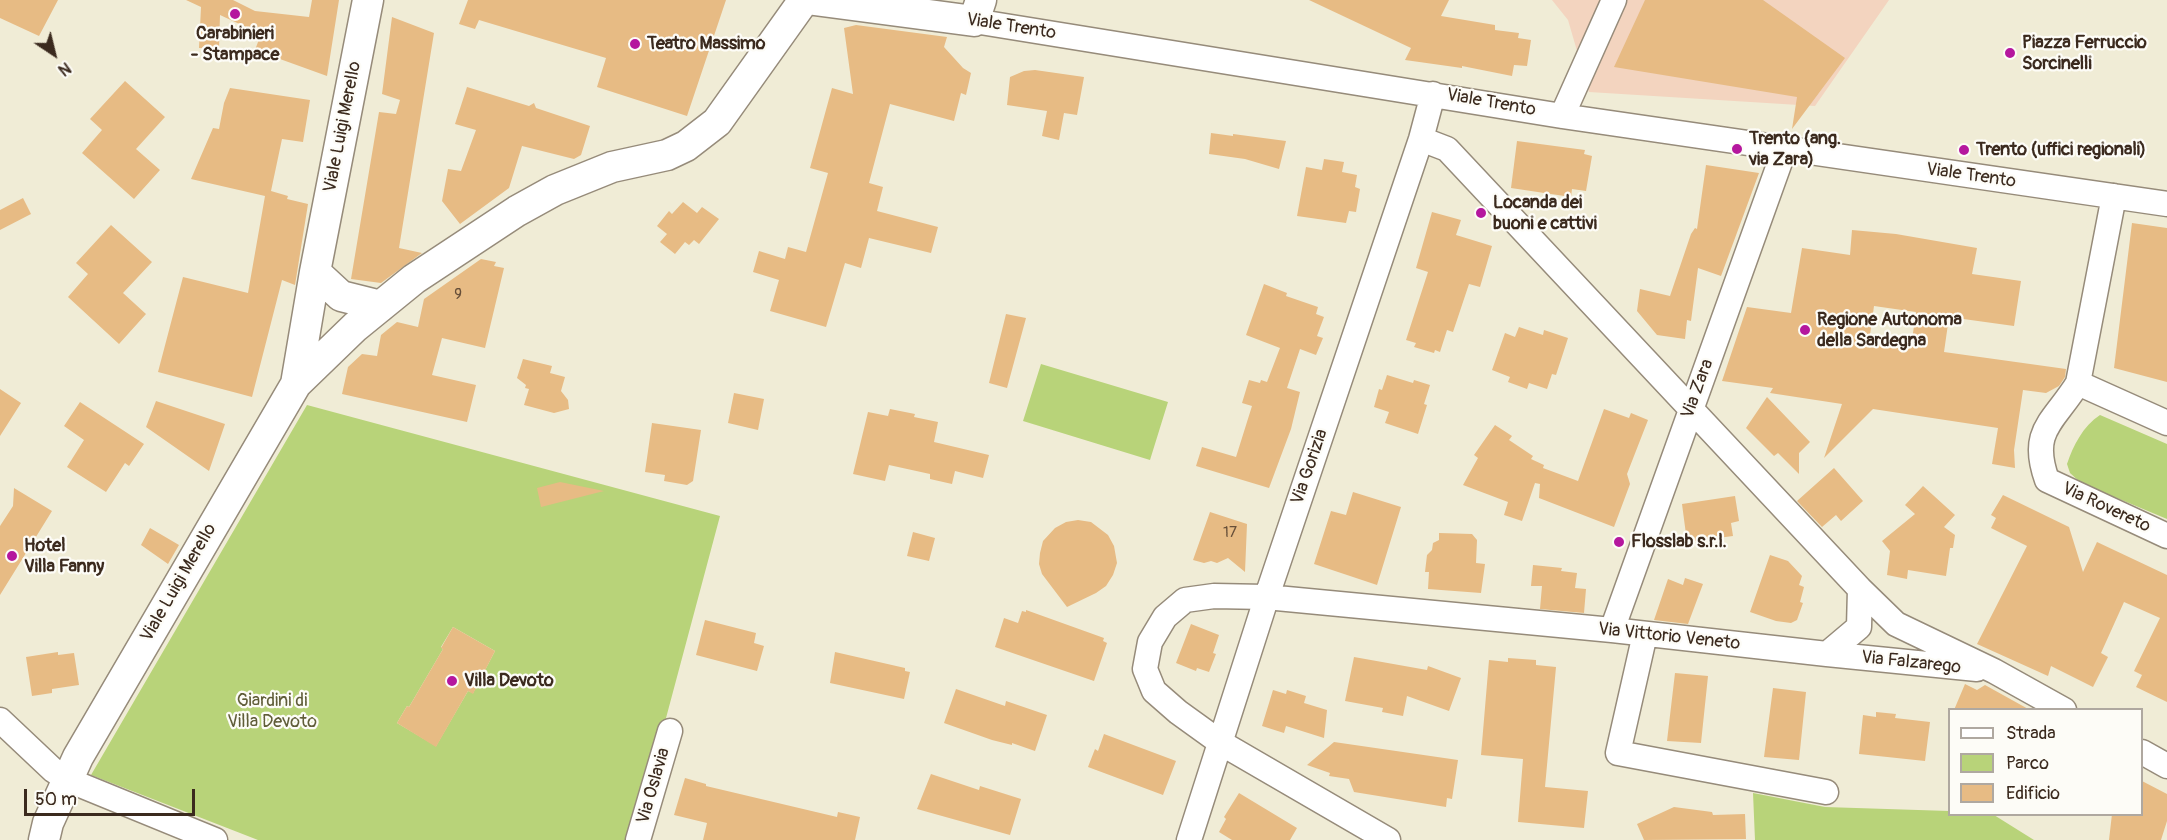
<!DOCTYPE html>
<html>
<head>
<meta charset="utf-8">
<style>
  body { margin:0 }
  #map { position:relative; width:2167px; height:840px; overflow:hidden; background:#f0ecd6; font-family:Pangolin,sans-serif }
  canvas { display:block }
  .legend { position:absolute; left:1948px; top:708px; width:195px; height:108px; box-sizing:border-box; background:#fdfcf7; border:2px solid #afa8a0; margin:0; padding:8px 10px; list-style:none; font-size:18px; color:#3b2a1e }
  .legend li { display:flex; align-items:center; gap:12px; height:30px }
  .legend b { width:30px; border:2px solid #afa8a0 }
  .north { position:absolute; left:24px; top:24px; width:60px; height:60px; -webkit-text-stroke:4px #fdfcf7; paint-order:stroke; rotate:145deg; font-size:16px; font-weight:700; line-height:24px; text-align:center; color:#3b2a1e }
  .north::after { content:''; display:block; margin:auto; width:21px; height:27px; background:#3b2a1e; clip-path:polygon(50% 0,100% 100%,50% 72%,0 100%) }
  .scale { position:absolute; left:24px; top:789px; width:171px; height:27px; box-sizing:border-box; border:3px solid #3b2a1e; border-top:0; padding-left:8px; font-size:18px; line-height:21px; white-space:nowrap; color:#3b2a1e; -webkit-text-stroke:4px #fdfcf7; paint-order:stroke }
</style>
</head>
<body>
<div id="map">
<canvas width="2167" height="840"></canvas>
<ul class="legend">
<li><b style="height:8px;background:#fff"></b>Strada</li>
<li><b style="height:16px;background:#b8d379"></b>Parco</li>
<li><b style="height:16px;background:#e7bb84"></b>Edificio</li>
</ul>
<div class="north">N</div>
<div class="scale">50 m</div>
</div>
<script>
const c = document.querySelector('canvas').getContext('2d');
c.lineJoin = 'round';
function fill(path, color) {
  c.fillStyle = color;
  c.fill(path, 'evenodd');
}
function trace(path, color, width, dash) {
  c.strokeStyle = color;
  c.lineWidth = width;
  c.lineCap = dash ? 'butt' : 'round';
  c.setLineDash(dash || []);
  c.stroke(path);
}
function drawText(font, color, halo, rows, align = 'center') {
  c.font = font + ' Pangolin,sans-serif';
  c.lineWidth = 4.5;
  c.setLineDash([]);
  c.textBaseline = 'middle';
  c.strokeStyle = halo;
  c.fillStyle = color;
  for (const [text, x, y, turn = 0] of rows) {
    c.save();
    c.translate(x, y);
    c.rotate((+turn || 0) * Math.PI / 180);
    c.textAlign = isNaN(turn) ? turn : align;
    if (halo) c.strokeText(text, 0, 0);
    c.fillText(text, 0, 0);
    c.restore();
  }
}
fill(new Path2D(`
  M1552 0H1889L1815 106 1589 92 1568 20Z`), '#f3d4bf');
fill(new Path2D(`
  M1041 364 1168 402 1150 460 1023 421Z
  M307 405 720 516 662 733 630 840H258L91 775ZM453 627 495 651 473 693 468 691 436 746 397 723 407 706 409 707 443 649 441 647Z
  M2100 415 2167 444V519L2081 483 2070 473 2067 464C2073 446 2083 426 2100 415Z
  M1753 793 1825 807 1949 811 1950 814 1994 815 2034 840H1755Z`), '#b8d379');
fill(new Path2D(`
  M0 0H58L39 36 0 18Z
  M186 0H233L255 11 309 17 312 0H339L327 76 255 50 261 34 220 15 219 49 199 48 201 7Z
  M468 0H726L687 116 597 87 606 58 479 20 475 29 459 24Z
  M1309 0H1449L1441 16 1495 25V30L1519 33 1518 38 1531 40 1527 66 1514 65 1512 76 1462 66V68L1405 60 1411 48Z
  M1645 0H1763L1845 58 1792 129 1797 97 1614 67Z
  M392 17 434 33 399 248 422 253 381 283 351 279 379 112 396 114 400 100 382 94Z
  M856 25 947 37 944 47 963 68 971 73 966 95 961 93 954 121 890 104 869 183 883 187 877 211 938 227 931 253 869 238 861 268 845 263 826 327 770 311 779 280 753 272 759 251 785 259 788 247 806 252 828 173 810 168 832 88 853 94 844 28Z
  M1035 70 1084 77 1077 115 1064 113 1059 140 1042 136 1047 111 1007 105 1010 77 1024 71Z
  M125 81 165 117 136 149 160 170 134 199 82 153 102 130 90 119Z
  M467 87 529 106 534 103 536 108 590 126 581 155 574 159 522 146 509 188 460 224 442 201 448 169 461 171 476 130 455 124Z
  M230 88 310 100 303 142 282 139 271 191 288 196 287 199 308 204 295 285 282 280 252 397 158 372 183 277 248 293 265 196 191 179 213 128 219 129 224 103Z
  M1211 133 1233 136V134L1286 141 1279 169 1245 159 1209 154Z
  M1517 141 1585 150 1584 154 1592 156 1586 191 1572 189 1571 197 1511 188Z
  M1324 159 1344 162 1342 172 1357 175 1355 187 1360 189 1356 212 1349 211 1346 223 1297 216 1306 167 1322 170Z
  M1706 165 1759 173 1721 276 1698 268 1691 321 1687 320 1685 339 1657 335 1637 311 1640 289 1670 296 1691 234 1695 228 1697 229Z
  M23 198 31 214 0 230V210Z
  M683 202 697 213 702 207 719 219 699 244 694 240 689 245 685 242 675 254 660 242 667 234 657 226 669 211 672 214Z
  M1432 212 1461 220 1456 235 1492 246 1480 287 1469 284 1453 332 1447 330 1440 352 1435 350 1434 353 1414 347 1416 343 1406 340 1428 272 1416 268Z
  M2132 223 2167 228V382L2114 368Z
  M111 225 152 262 123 293 146 314 119 344 68 297 88 274 76 263Z
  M1852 230 1896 234 1977 248 1972 274 2021 281 2014 326 1949 317 1944 352 2066 369 2065 377 2059 386 2046 393 2023 390 2014 450 2015 468 1992 464 1998 428 1873 409 1824 458 1842 404 1770 393 1773 388 1722 381 1747 307 1791 313 1802 248 1850 255ZM1874 306 1916 312 1911 347 1869 342Z
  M481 259 496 262 494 266 504 268 485 348 442 338 432 375 476 385 467 422 342 394 348 367 362 354 377 356 381 335 397 322 418 327 424 299Z
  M1264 284 1287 293 1286 296 1318 307 1316 314 1324 317 1317 336 1323 338 1316 355 1300 349 1287 388 1300 392 1291 429 1269 488 1196 466 1202 447 1236 457 1252 406 1242 403 1249 380 1260 383 1261 380 1267 382 1280 348 1246 335Z
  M1006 314 1026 318 1007 388 989 383Z
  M1519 327 1543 335 1544 330 1568 338 1556 375 1552 374 1547 389 1529 383 1527 389 1508 382 1510 377 1492 370 1505 333 1515 337Z
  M523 359 552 366 550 373 565 377 561 391 568 400 569 409 554 413 524 405 529 389 525 388 526 385 517 378Z
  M1387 375 1413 383 1414 380 1430 385 1424 404 1427 405 1418 434 1385 423 1389 412 1374 407 1379 389 1382 390Z
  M0 389 21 403 0 436Z
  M734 393 764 399 758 430 728 423Z
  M1767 397 1810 442 1799 453V474L1778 453 1774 456 1746 428Z
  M156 401 225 424 209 471 146 427Z
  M80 402 144 444 129 466 125 463 106 492 67 467 84 440 64 426Z
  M890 409 915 414 914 417 938 422 934 442 989 455 983 478 955 471 952 484 930 479V474L889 465 885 481 853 474 868 412 888 416Z
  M1604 409 1629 418 1631 413 1648 420 1627 474 1630 484 1614 527 1539 498 1540 484 1535 483 1522 521 1504 515 1508 502 1463 485 1478 458 1474 455 1495 425 1512 436 1509 440 1533 456 1531 459 1544 465 1543 468 1578 481Z
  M652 423 701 430 693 481 687 485 664 481 665 475 645 472Z
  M1834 468 1863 501 1841 521 1836 515 1822 527 1797 501Z
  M560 482 604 491 541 507 537 488Z
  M1923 486 1955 515 1944 527 1955 535 1953 548H1950L1946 576 1908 570 1907 579 1887 575 1890 551 1882 541 1915 514 1905 505Z
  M14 488 52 511 0 595V526L13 506Z
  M1353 492 1401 507 1377 585 1314 564 1331 511 1346 515Z
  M2003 495 2069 527 2083 572 2097 542 2167 575V702L2136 687 2142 675 2134 671 2160 618 2124 602 2101 653 2108 657 2093 687 2051 666 2048 676 1977 644 2027 546 1991 528 1996 518 1991 515Z
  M1735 496 1739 521 1731 523 1733 536 1687 542 1682 504Z
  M1210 512 1247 524 1245 572 1228 558 1217 563 1211 561 1204 563 1193 560Z
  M1078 520 1091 522 1108 535 1114 546 1117 563 1113 575 1106 586 1096 593 1067 607 1042 574 1039 564 1040 553 1043 541 1055 528 1066 522Z
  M150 528 179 545 168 564 141 545Z
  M913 532 935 538 929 561 907 556Z
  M1439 533 1472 534 1477 540 1476 563 1485 564 1481 593 1428 589 1429 572H1425L1427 555 1432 550 1433 543 1439 540Z
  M1770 555 1788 561 1802 576 1799 585 1804 587 1800 602 1803 603 1797 620 1791 623 1776 621 1750 612Z
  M1533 565 1562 568 1561 571 1577 573 1575 588 1586 589 1584 613 1540 609 1542 586H1531Z
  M1685 578 1703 584 1688 624 1654 620 1668 579 1683 585Z
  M1026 610 1104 638 1103 641 1107 643 1094 681 995 647 1004 618 1018 623 1022 611 1026 612Z
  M705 620 756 633 754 643 764 646 757 671 696 655Z
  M1191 624 1219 635 1213 653 1216 654 1209 672 1197 668 1196 671 1176 663Z
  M453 627 495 651 473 694 468 691 436 747 397 723 407 706 409 707 443 649 441 648Z
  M58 652V655L74 653 79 685 52 689V693L32 696 26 657Z
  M835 652 905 668V671L910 672 904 699 830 683Z
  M1354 657 1427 670 1428 666 1461 678 1449 711 1407 696 1403 716 1382 712 1383 708 1345 701Z
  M1508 658 1536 660V665L1556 667 1545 787 1588 791 1584 828 1518 822 1523 759 1481 755 1489 660 1508 662Z
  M1675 673 1708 676 1701 743 1667 741Z
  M1965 684 1977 690 1985 685 2030 710H1954Z
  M1773 688 1806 692 1799 760 1764 757Z
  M956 689 1005 706 1006 701 1047 715 1035 751 1012 743V745L992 740 944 723Z
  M1273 690 1286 694 1287 690 1306 696 1304 703 1327 710 1324 738 1286 726 1284 733 1262 726Z
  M1876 712 1896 714 1895 718 1930 722 1925 761 1859 754 1863 715 1876 717Z
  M1104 734 1176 761 1163 795 1088 767 1095 749 1098 751Z
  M1334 742 1458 760 1452 799 1447 798 1446 807 1354 792 1349 779 1329 776 1330 773 1307 765Z
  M931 774 979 790 980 786 1021 799 1010 835 917 809Z
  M685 778 706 784V786L837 817 838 812 860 817 855 840H703L707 823 674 815Z
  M2142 781 2167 794V821L2161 840H2109L2112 814H2142Z
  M1239 793 1297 828 1290 840H1232L1219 832 1226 819 1224 817Z
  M1674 807 1712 812 1713 815 1745 814 1746 839 1644 840 1637 824Z`), '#e7bb84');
const minor = new Path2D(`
  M974 21 1562 116 2167 204
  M1562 116 1614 0
  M1421 139 1447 149 1860 589 1896 624 1994 671 2064 710
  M2114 196 2078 383C2054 422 2029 430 2047 480L2167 536
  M2078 383 2167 423
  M1612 630 1785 148
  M1645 634 1618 753 1826 792
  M1827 654 1977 669
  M0 720 53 770 68 780 215 840
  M2142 752 2167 766
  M638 840 670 731
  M1189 840 1269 590 1421 139 1433 94
  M1388 840 1221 743 1178 712 1154 691 1145 669 1150 642 1165 617 1185 600 1214 596 1266 597 1612 630 1827 654 1859 627 1860 589`);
const tertiary = new Path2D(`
  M814 0 974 21 981 0
  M315 272 341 296 381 306
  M296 384 355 327 414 279 517 211 555 190 612 167 667 155 686 146 717 122 804 0
  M44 840 48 823 78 757 296 384 315 272 368 0`);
trace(minor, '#968b7a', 27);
trace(tertiary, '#968b7a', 33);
trace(minor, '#fff', 24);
trace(tertiary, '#fff', 30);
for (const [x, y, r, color] of [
  [235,14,6,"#b5179e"],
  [635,44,6,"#b5179e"],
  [2010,53,6,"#b5179e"],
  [1737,149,6,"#b5179e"],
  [1964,150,6,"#b5179e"],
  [1481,213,6,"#b5179e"],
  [1805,330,6,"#b5179e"],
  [1619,542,6,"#b5179e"],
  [12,556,6,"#b5179e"],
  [452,681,6,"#b5179e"]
]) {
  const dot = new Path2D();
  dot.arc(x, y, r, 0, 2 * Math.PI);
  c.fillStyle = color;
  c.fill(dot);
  trace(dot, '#fdfcf7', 2);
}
drawText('15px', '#664e38', null, [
  ["9",458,295],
  ["17",1230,533]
]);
drawText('18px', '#3b2a1e', '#fdfcf7', [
  ["Viale Trento",1011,27,9],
  ["Viale Trento",1491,103,10],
  ["Viale Luigi Merello",343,127,-79],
  ["Viale Trento",1971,176,8],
  ["Via Zara",1698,389,-70],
  ["Via Gorizia",1310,467,-71],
  ["Via Rovereto",2106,508,25],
  ["Viale Luigi Merello",179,583,-60],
  ["Via Vittorio Veneto",1669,637,6],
  ["Via Falzarego",1911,663,6],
  ["Via Oslavia",654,786,-74]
]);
drawText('bold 18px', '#3b2a1e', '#fdfcf7', [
  ["Carabinieri",235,34,"center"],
  ["- Stampace",235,55,"center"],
  ["Piazza Ferruccio",2022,43],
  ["Sorcinelli",2022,64],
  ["Teatro Massimo",647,44],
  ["Trento (ang.",1749,139],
  ["via Zara)",1749,160],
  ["Trento (uffici regionali)",1976,150],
  ["Locanda dei",1493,203],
  ["buoni e cattivi",1493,224],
  ["Regione Autonoma",1817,320],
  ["della Sardegna",1817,341],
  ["Flosslab s.r.l.",1631,542],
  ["Hotel",24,546],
  ["Villa Fanny",24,567],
  ["Villa Devoto",464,681]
], 'left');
drawText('18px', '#605d39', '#fdfcf7', [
  ["Giardini di",272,701],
  ["Villa Devoto",272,722]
]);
</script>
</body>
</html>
